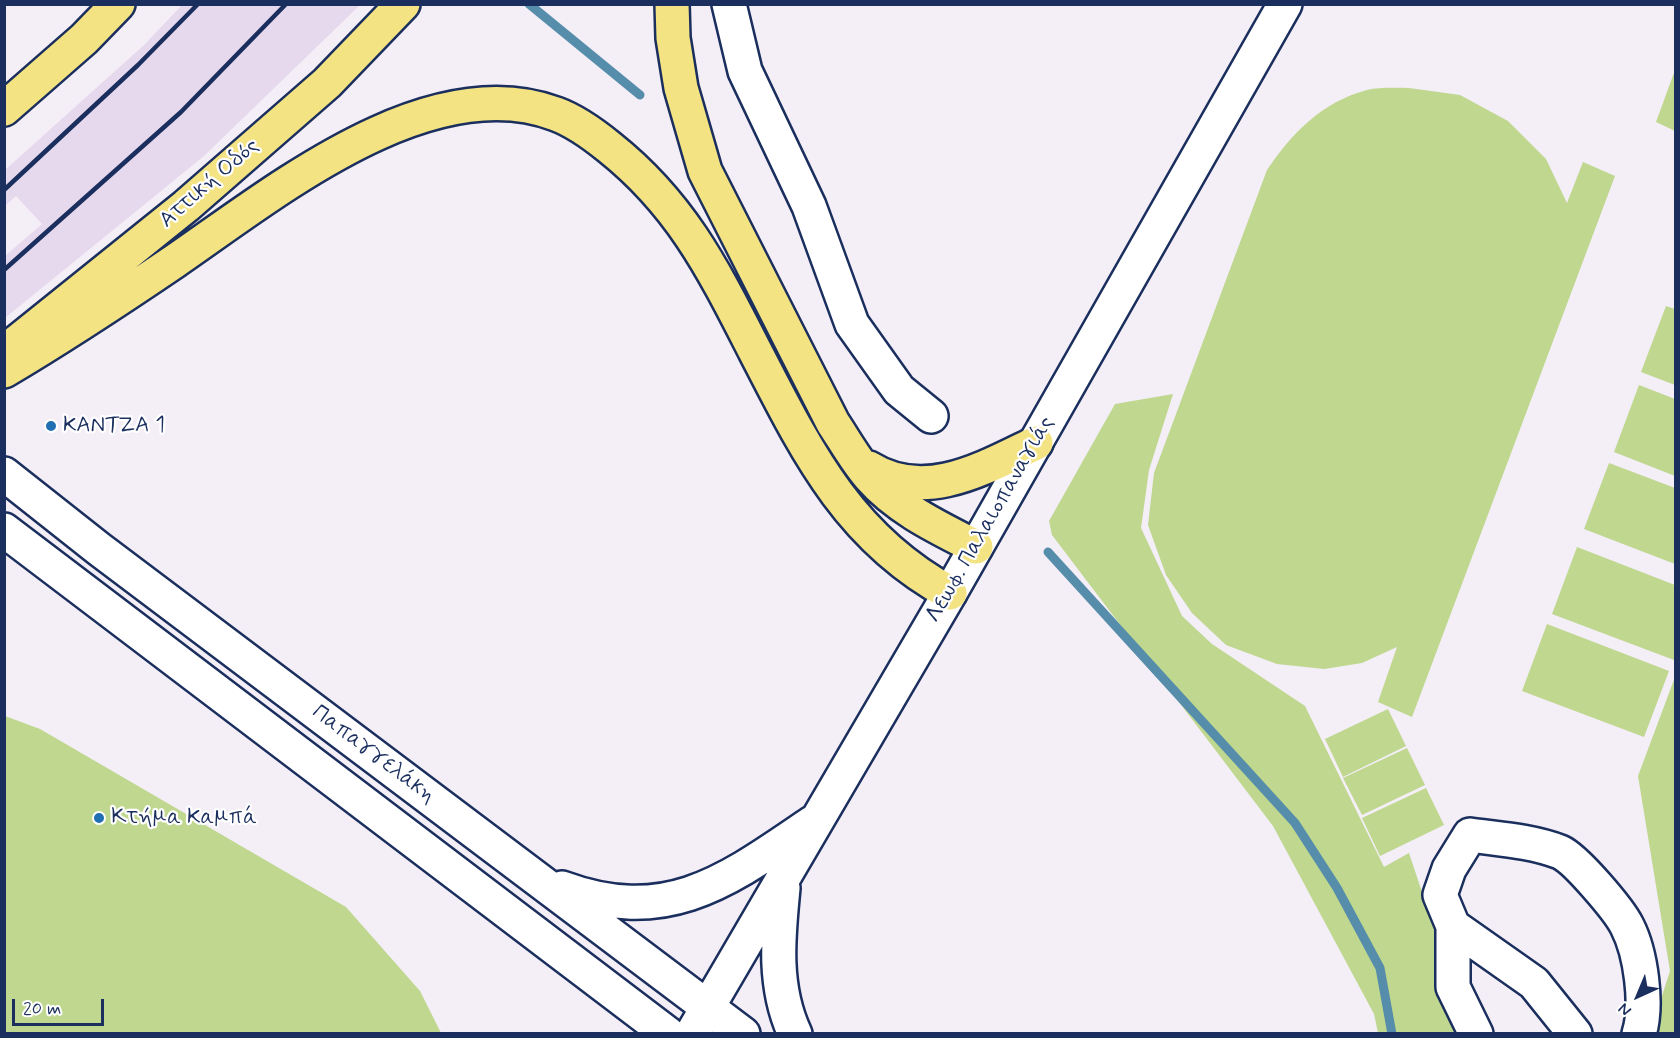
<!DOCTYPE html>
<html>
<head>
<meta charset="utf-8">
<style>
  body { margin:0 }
  #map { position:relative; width:1680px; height:1038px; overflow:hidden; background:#f4eef7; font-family:Mynerve,sans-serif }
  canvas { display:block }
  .frame { position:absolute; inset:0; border:6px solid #1b2f5e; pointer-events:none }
  .north { position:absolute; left:1608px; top:966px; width:60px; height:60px; -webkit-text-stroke:4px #fff; paint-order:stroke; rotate:224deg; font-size:16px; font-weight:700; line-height:24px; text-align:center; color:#1b2f5e }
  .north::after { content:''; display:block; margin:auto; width:21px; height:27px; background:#1b2f5e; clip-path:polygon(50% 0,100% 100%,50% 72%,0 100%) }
  .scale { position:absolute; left:12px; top:999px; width:92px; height:27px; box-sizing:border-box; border:3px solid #1b2f5e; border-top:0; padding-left:8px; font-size:18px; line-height:21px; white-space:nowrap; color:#1b2f5e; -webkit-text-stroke:4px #fff; paint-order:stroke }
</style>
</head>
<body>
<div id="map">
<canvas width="1680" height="1038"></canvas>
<div class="frame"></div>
<div class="north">N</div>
<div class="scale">20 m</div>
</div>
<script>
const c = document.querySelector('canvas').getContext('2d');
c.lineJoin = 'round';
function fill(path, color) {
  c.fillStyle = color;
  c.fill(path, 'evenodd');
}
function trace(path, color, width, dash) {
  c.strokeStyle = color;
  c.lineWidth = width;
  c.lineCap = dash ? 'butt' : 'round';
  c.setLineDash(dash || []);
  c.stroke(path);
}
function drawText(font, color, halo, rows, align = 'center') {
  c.font = font + ' Mynerve,sans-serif';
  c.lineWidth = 4.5;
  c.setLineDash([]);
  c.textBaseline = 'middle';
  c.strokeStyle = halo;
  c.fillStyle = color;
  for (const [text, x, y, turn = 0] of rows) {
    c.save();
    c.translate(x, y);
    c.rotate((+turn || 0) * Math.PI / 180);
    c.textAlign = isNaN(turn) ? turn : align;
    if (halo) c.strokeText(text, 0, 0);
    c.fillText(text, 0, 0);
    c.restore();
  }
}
fill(new Path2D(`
  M182 5H360L204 156 5 318V256L42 224 16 196 5 206V170L144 45Z`), '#e7d9ed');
fill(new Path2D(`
  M1675 70 1676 131H1675L1656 122Z
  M1409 88 1460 95 1508 121 1546 159 1567 203 1583 162 1615 176 1412 717 1378 702 1397 647 1362 663 1324 669 1277 664 1226 645 1192 613 1166 575 1148 525 1154 473 1267 170C1292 133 1322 102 1367 90 1380 87 1396 88 1409 88Z
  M1666 306 1675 309V385L1641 372Z
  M1639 385 1675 399V476L1614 452Z
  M1173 394 1149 470 1141 528 1182 616 1212 644 1305 706 1384 867 1409 853 1469 1033H1378L1374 1014 1273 826 1052 535 1049 521 1115 404Z
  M1609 463 1675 488V564L1584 529Z
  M1577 547 1675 585 1674 660 1552 614Z
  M1547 624 1669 671 1644 737 1522 691Z
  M1675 677V1033H1650L1670 971 1638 776Z
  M1388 709 1406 746 1343 777 1325 739Z
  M5 716 40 729 346 907 420 991 441 1033H5Z
  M1407 748 1425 785 1362 815 1343 778Z
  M1426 788 1444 825 1380 856 1362 818Z`), '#bfd78e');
trace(new Path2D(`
  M529 4 640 95
  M1048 552 1295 823 1337 888 1380 968 1392 1034`), '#568daa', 9);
const minor = new Path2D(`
  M729 4 745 71 809 206 852 324 899 390 931 416
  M4 474 99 549 743 1034
  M4 530 668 1034
  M562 888C668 927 728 880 812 823
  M783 888C778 938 773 987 795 1034
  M1453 926V987L1476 1034
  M692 1034 950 593 1285 4
  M1575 1034 1534 983 1453 926 1440 895 1449 869 1470 835C1499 839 1532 841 1560 852 1576 859 1619 910 1627 926 1641 953 1648 1005 1639 1034`);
const highway = new Path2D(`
  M672 4 673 38 681 88 705 171 833 423C845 441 856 461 870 477 898 509 939 528 976 547
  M4 109 84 39 118 4
  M13 345 186 206 327 83 403 4
  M4 371C63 336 119 299 175 261 274 193 429 66 556 114 575 121 593 134 609 147 682 205 714 271 755 351 806 450 848 538 950 593
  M869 468C925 503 984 468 1036 443`);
trace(minor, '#1b2f5e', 38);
trace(highway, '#1b2f5e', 38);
trace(minor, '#fff', 33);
trace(highway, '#f4e382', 33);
trace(new Path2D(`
  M4 190 138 65 198 4
  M4 270 181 112 286 4`), '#1b2f5e', 4.5);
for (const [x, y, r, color] of [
  [51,426,6,"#1f6fb2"],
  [99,818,6,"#1f6fb2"]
]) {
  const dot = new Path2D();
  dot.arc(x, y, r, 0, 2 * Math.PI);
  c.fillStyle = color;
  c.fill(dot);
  trace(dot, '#fff', 2);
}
drawText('22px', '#1b2f5e', '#fff', [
  ["Αττική Οδός",210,184,-41],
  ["Λεωφ. Παλαιοπαναγιάς",991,520,-60],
  ["Παπαγγελάκη",373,755,37]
]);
drawText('22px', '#1b2f5e', '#fff', [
  ["ΚΑΝΤΖΑ 1",63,426],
  ["Kτήμα Καμπά",111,818]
], 'left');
</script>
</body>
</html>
